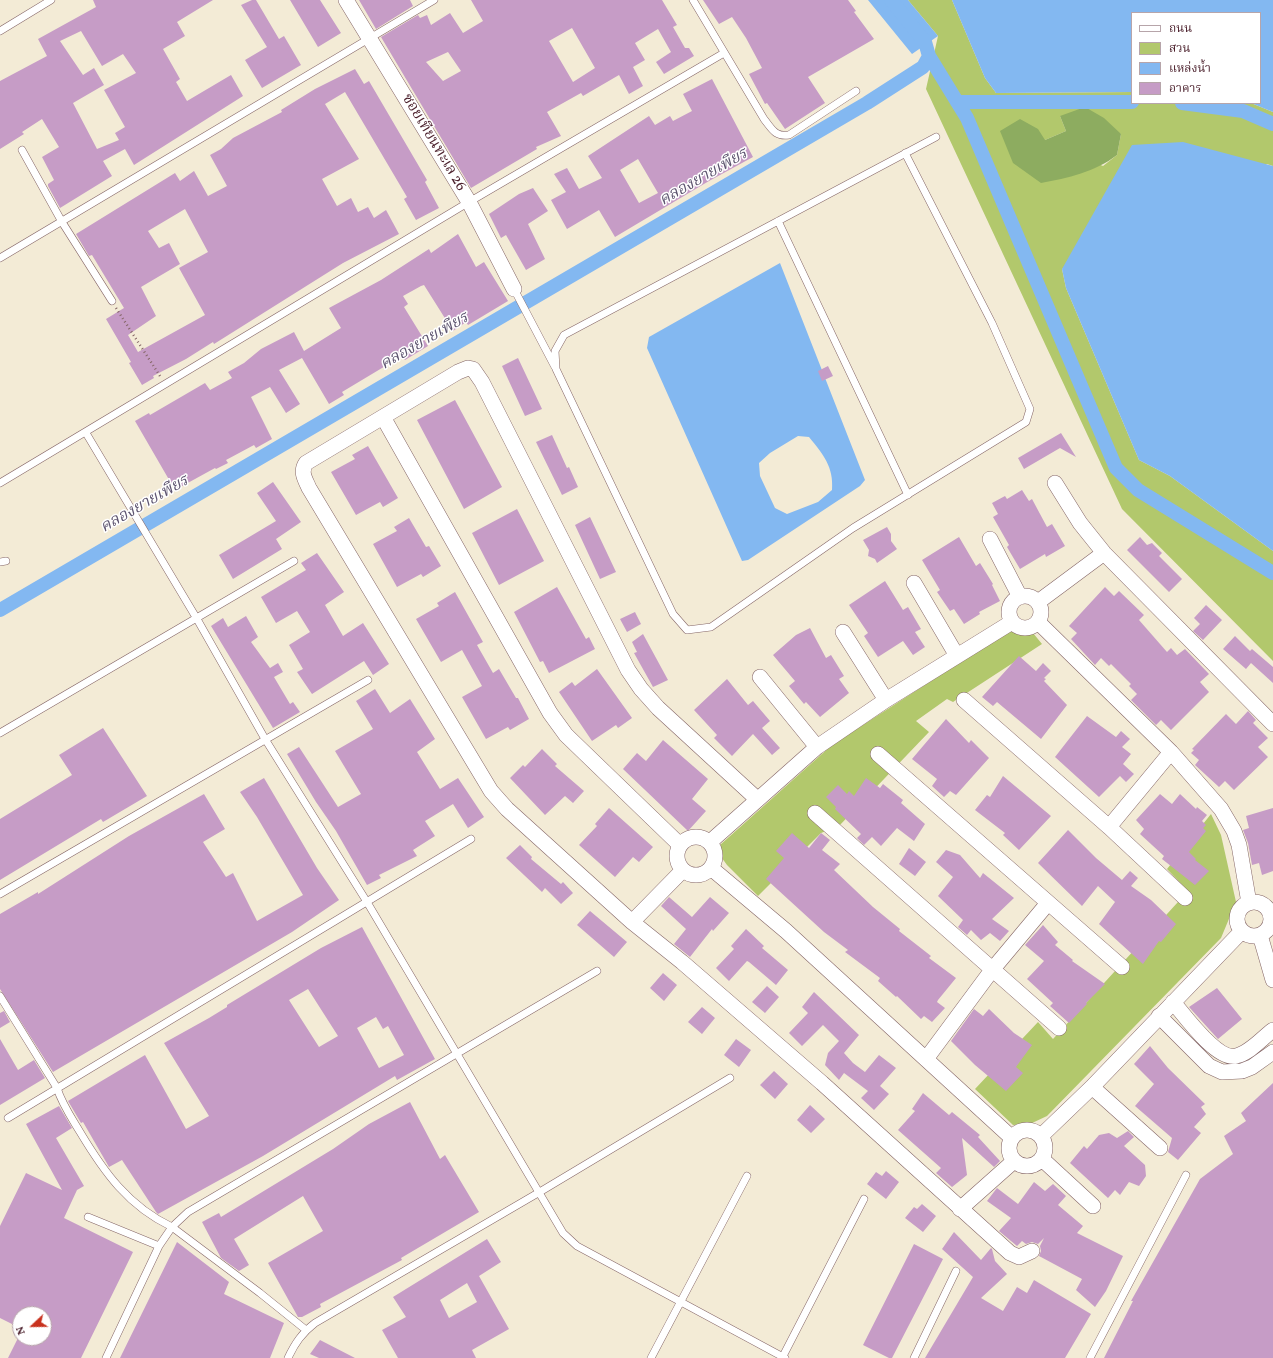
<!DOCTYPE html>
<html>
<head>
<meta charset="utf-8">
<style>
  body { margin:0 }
  #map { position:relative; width:1273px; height:1358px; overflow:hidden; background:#f3ebd6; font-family:Vollkorn,"Noto Serif Thai",serif }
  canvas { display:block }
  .legend { position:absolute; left:1131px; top:12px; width:130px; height:92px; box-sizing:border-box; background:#fff; border:1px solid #b7a5aa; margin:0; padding:5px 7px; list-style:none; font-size:12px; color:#4a1f2b }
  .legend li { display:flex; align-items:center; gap:8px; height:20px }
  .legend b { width:20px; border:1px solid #b7a5aa }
  .north { position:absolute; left:12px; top:1306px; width:40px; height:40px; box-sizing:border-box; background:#fff; border:1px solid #b7a5aa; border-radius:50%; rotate:248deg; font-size:11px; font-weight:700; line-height:16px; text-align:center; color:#4a1f2b }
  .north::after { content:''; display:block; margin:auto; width:14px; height:18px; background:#c8321e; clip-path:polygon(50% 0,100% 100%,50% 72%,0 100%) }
</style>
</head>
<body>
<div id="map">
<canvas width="1273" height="1358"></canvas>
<ul class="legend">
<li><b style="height:5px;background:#fff"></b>ถนน</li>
<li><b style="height:11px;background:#b2c86c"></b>สวน</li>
<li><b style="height:11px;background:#83b8f1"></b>แหล่งน้ำ</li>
<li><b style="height:11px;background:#c69cc6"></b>อาคาร</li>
</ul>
<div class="north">N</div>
</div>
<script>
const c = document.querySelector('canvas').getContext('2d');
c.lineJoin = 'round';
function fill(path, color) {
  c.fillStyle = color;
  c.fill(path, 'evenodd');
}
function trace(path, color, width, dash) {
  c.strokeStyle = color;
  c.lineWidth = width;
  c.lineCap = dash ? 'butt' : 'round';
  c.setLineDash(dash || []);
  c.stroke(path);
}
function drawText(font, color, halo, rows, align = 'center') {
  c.font = font + ' Vollkorn,"Noto Serif Thai",serif';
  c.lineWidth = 3;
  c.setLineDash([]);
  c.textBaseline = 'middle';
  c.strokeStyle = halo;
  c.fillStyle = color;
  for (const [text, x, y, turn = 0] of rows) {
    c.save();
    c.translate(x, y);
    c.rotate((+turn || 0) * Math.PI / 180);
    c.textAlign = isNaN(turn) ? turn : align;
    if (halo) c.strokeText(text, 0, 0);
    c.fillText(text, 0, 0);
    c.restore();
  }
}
fill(new Path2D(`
  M908 0H952L985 78 996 93 1132 92V103H1251L1273 112V166L1267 164 1062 269 1066 288 1139 460 1170 476 1273 551V661L1122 509 926 89 938 36ZM1060 116 1121 134 1117 155 1103 166 1045 140 1066 131Z
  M1010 630 1033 633 1042 644 953 702 947 699 916 721 929 732 839 826 821 833 758 896 727 865 719 854 720 845 832 745Z
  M1211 814 1221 835 1236 902 1221 938 1047 1116 1030 1124 1013 1125 975 1089 1038 1022 1053 1039 1188 891 1167 869Z`), '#b2c86c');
fill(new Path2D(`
  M1085 107 1104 118 1121 134 1117 155C1095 172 1068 178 1041 183L1013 163 1000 131 1020 119 1038 129 1045 140 1066 131 1060 116Z`), '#8dac60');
fill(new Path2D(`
  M868 0H908L938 36 912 54Z
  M952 0H1273V112L1251 103H1260V13H1132V92L996 93 985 78Z
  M1183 142 1273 166V551L1170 476 1139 460 1066 288 1062 269 1132 145Z
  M780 263 865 480 860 486 748 560 742 561 647 348 649 337ZM798 436 809 437C823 454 834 467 832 490L818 502 787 514 775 508 760 476 759 463 770 453Z`), '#83b8f1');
trace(new Path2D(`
  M929 56 967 118 1116 468 1138 490 1273 573
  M957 102H1132
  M1182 103 1243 111 1273 124
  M0 610 867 103 923 67 929 56 925 42 891 0`), '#83b8f1', 14);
fill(new Path2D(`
  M93 0H213L177 22 185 36 163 49 180 79 176 82 187 101 231 75 243 96 134 165 125 149 103 161 112 176 60 208 48 186V184L54 180 42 157 59 147 42 119 22 132 24 134 0 149V81L47 56 38 39 96 7ZM81 31 102 66 123 54 136 73 104 90 125 127 115 133 119 140 97 149 73 103 104 85 94 68 83 75 60 41Z
  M252 0H256L279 39 284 36 301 65 262 88 245 60 267 47 241 5Z
  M290 0H320L341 33 318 47Z
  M359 0H410L413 6 376 29Z
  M471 0H662L677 25 673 27 685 48H689L694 56 664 74 656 62 671 52 658 29 635 43 645 60 633 67 643 86 629 94 619 75 583 96 581 93 547 112 561 136 536 147 537 149 471 188 381 37 418 15 420 18 427 15 431 25 450 13 463 33 483 21ZM572 28 595 68 573 82 549 41ZM448 52 461 71 443 81 426 62Z
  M703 0H848L856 11 854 12 874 39 808 77 825 103 785 129 767 103 765 104 749 74 762 68 746 38 732 17 719 24Z
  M355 69 364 84 369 81 427 180 425 182 439 208 416 220 404 199 407 197 345 92 325 104 359 159 322 179 337 206 351 198 358 212 368 207 374 218 386 210 399 234 343 263 214 344 213 342 186 359 153 376 154 378 142 385 129 363 131 362 106 319 124 308 92 255 89 256 76 234 175 173 180 181 194 171 208 196 227 186 210 155 221 149 233 138 282 112 281 110 315 89ZM185 209 208 252 179 268 205 315 138 352 128 335 156 316 141 287 180 264 169 243 159 248 148 231Z
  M712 79 753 157 709 181 615 237 599 210 567 229 551 200 566 192 554 174 567 168 579 189 602 178 588 156 649 116 655 125 670 116 673 121 692 111 683 94ZM638 159 658 193 639 203 620 170Z
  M533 188 548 211 528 224 545 259 526 270 506 235 501 238 489 214 519 194Z
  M458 234 476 267 484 262 508 301 468 325 466 322 453 331 424 285 421 286 403 296 408 304 404 307 428 346 405 360 402 356 342 392 344 395 329 404 302 358 279 370 300 404 286 413 270 387 251 397 272 439 256 448 254 445 226 460 228 463 216 469 215 468 175 490 135 421 149 413 150 415 205 383 210 390 232 378 228 372 244 363 261 349 294 332 304 351 341 328 329 308 381 280 429 249 431 253Z
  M518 358 542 409 525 416 502 366Z
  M828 366 833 376 822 381 818 371Z
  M455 400 502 487 464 509 417 420Z
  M1061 433 1076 457 1060 448 1024 469 1018 458Z
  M552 435 567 468 569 467 578 487 562 495 536 442Z
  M368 446 398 498 383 507 380 502 356 515 331 472 355 459 352 455Z
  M273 482 301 522 276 539 282 549 233 579 219 555 276 521 257 493Z
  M1022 490 1029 501 1032 499 1047 527 1052 524 1065 546 1046 557 1045 554 1020 569 1007 547 1009 545 993 517 998 514 992 503 1005 496 1007 499Z
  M517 509 544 561 499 585 472 533Z
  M590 517 616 572 600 579 575 525Z
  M409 518 426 547 429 546 441 566 423 577 421 574 397 587 373 544 397 531 394 527Z
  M887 527 891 534V541L897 549 877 563 875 559 868 556 869 550 863 540Z
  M959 537 976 566 980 563 993 584 992 585 1000 601 979 612 980 614 964 624 954 609 950 611 937 592 940 590 922 560Z
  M1140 537 1147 545 1152 543 1162 553 1159 556 1182 579 1169 592 1127 550Z
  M317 553 344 592 325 605 343 636 363 623 389 664 373 675 364 661 312 694 297 672 303 669 289 645 310 632 297 611 276 623 261 597 306 570 301 563Z
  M885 581 903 610 908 607 921 629 915 632 925 647 913 655 903 641 878 657 864 636 868 633 849 605Z
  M557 587 586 639 589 637 595 649 549 673 543 661 540 662 514 612Z
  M1105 587 1114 596 1119 591 1144 615 1139 620 1167 652 1171 648 1177 655 1185 649 1209 674 1200 682 1209 692 1171 730 1161 720 1156 725 1131 700 1137 694 1129 686 1131 684 1111 664 1109 666 1101 658 1095 665 1071 639 1077 633 1069 626Z
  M455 592 483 642 477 645 493 673 499 669 516 698H518L529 719 510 730 508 727 486 739 462 697 482 686 462 650 441 662 416 619 439 606 437 603Z
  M1206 605 1222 620 1203 640 1193 631 1200 624 1194 618Z
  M635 612 641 624 627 632 620 619Z
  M246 616 258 637 251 642 270 668 278 663 283 672 274 677 290 704 293 702 300 712 273 728 211 626 223 618 228 627Z
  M810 628 826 658 831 655 844 676 839 679 849 693 820 717 806 702 804 704 789 686 795 681 773 655 796 635Z
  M643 634 668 680 653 687 634 653 637 652 632 642Z
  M1235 636 1250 651 1252 649 1273 667V683L1251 663 1246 669 1223 649Z
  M1019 656 1036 671 1043 663 1051 671 1044 678 1046 679 1044 681 1067 705 1041 739 997 702 993 706 982 697Z
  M597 669 632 718 618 728 616 725 592 741 559 692 572 682 575 686Z
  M727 679 748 705 753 701 770 721 762 728 780 748 772 755 753 734 732 756 714 738 717 735 694 710Z
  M375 689 390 713 410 699 435 739 417 752 440 789 458 778 484 817 468 828 453 804 425 821 435 836 413 850 417 856 379 875 381 878 367 885 336 831 316 802 287 754 299 747 338 807 361 794 335 751 373 729 356 701Z
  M1248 711 1256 720 1253 723 1268 738 1258 747 1268 757 1234 790 1225 781 1219 787 1195 765 1199 760 1191 753 1194 750 1192 749 1226 714 1236 724Z
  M1087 716 1116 737 1121 731 1130 739 1122 747 1131 754 1123 764 1134 774 1126 782 1120 776 1099 797 1055 757Z
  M946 719 969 743 971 740 989 758 956 795 950 791 944 797 932 786 937 779 912 759Z
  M103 728 147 796 103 822 101 819 0 880V819L72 775 59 755Z
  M663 740 708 779 692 799 706 811 688 831 623 769 637 753 646 761Z
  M542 749 557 764 555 766 584 791 573 803 565 796 545 815 510 778 523 765 525 767Z
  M1003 776 1051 816 1019 850 1003 835 1005 833 975 810 987 795 990 797Z
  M264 778 317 868 339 900 292 932 53 1072 0 989V914L38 892V894L129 836 204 794 225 829 203 842 226 877 233 873 257 921 303 895 257 817 240 792Z
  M866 778 880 788 883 784 903 800 901 803 925 824 914 841 897 828 881 846 872 837 864 845 857 838 861 834 835 809 836 807 826 797 838 785 847 794 849 791 854 796Z
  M1160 794 1172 804 1180 794 1196 809 1197 807 1207 815 1202 821 1206 825 1203 828 1206 831 1189 852 1196 859 1195 860 1209 871 1195 885 1162 859 1164 856 1140 834 1144 829 1136 820Z
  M609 808 653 847 639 862 633 857 615 877 579 845 597 826 595 824Z
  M1273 808V871L1262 875 1259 863 1252 865 1248 843 1243 830 1249 828 1246 816Z
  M1068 830 1096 858 1122 880 1130 871 1138 878 1131 886 1151 900 1176 924 1161 942 1159 941 1143 964 1099 924 1115 902 1098 886 1082 906 1038 863Z
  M792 833 809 848 821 833 830 840 822 850 840 864 834 870 873 907 900 929 899 931 931 956 929 958 956 978 938 1000 937 1002 945 1008 932 1022 924 1016 921 1019 897 996 896 997 878 981 880 978 845 952 848 950 824 932 766 879 784 858 776 851Z
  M520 845 532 857 531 859 561 884 563 882 573 893 561 904 545 888 542 892 506 858Z
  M909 848 926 862 915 876 899 864Z
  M946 850 960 855 980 878 983 873 1014 898 992 919 1009 931 1000 941 990 933 981 940 971 930 967 935 958 927 963 920 938 896 953 877 936 862Z
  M669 897 692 917 710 897 729 913 713 931 712 929 690 957 674 944 686 929 661 906Z
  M590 911 627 942 614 957 577 925Z
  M1043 925 1058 942 1055 945 1073 960 1072 961 1105 984 1086 1003 1087 1004 1069 1023 1050 1006 1053 1003 1027 979 1044 961 1025 945Z
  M362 927 435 1059 397 1080 395 1076 263 1156 158 1214 156 1212 122 1160 109 1167 83 1122 81 1123 68 1101 145 1055 186 1129 209 1116 164 1043 209 1018 227 1007V1005L321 948ZM308 989 338 1036 319 1047 289 1000ZM376 1017 383 1029 388 1026 404 1055 379 1068 357 1028Z
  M746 929 764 946 762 948 788 970 776 985 749 962 747 961 729 981 716 968 734 949 731 946Z
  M663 973 677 985 664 1001 650 988Z
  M767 986 779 997 765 1013 752 1002Z
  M1217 988 1242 1019 1218 1039 1189 1007Z
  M814 992 859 1035 844 1053 853 1063 865 1072 879 1055 896 1068 880 1086 889 1094 874 1110 861 1098 868 1091 844 1073 839 1080 825 1065 828 1053 839 1041 823 1025 802 1046 789 1033 808 1013 802 1007Z
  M702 1007 715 1018 702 1034 688 1022Z
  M974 1009 983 1016 989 1009 1014 1033 1032 1045 1016 1067 1023 1073 1006 1091 975 1065 951 1041Z
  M4 1011 10 1022 0 1028V1013Z
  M0 1039 18 1070 34 1060 45 1078 0 1105Z
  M736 1039 751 1050 739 1067 724 1055Z
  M1150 1046 1168 1068 1205 1104 1201 1107 1206 1114 1194 1127 1201 1133 1178 1160 1168 1152 1172 1138 1135 1106 1154 1084 1134 1064Z
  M774 1071 788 1084 775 1099 760 1085Z
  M1273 1083V1358H1104L1133 1301H1131L1200 1179 1233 1154 1224 1136 1246 1121 1241 1113Z
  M923 1093 949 1115 952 1112 980 1135 978 1137 1000 1161 994 1167 962 1138 967 1175 952 1187 936 1173 941 1168 898 1130 915 1111 912 1109Z
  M410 1102 440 1159 445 1155 479 1212 401 1258 402 1260 320 1304 321 1307 302 1317H298L268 1263 323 1231 303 1196 234 1239 249 1265 239 1271 221 1258 202 1222 219 1213 221 1217 333 1149 369 1124Z
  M810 1105 825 1119 811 1133 797 1120Z
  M59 1106 72 1128 56 1138 84 1186 77 1190 64 1218 133 1252 81 1358H8L18 1338H44V1314H20V1328L0 1318V1226L26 1173 62 1190 26 1124Z
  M1128 1131 1134 1137 1124 1146 1145 1165 1146 1176 1139 1186 1129 1182 1120 1195 1115 1190 1108 1198 1070 1163 1084 1146 1087 1149 1099 1135 1109 1133 1117 1138Z
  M886 1171 899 1182 886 1199 867 1184 876 1172 882 1176Z
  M1034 1182 1045 1191 1053 1184 1066 1196 1058 1205 1083 1226 1077 1233 1123 1256 1106 1291 1095 1307 1076 1290 1082 1279 1039 1256 1041 1251 1040 1246 1044 1238 1038 1244 1032 1242 1026 1244 1022 1241 1017 1246 999 1231 1011 1218 987 1201 997 1188 1018 1204Z
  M922 1204 936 1216 923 1232 905 1218 914 1207 917 1209Z
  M954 1232 981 1260 991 1248 992 1249 995 1261 1007 1274 981 1298 1003 1311 1017 1287 1027 1293 1034 1280 1091 1314 1065 1358H925L973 1277 942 1249Z
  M487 1239 501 1262 479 1276 509 1329 472 1350 476 1358H398L382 1330 406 1317 393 1297ZM467 1283 477 1302 449 1318 440 1300Z
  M177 1242 229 1282 224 1294 284 1323 270 1358H120Z
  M914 1244 943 1259 892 1358H889L863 1345Z
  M320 1340 355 1358H319L310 1354Z`), '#c69cc6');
const service = new Path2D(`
  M693 0 764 119C772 129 775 137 789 135L856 91
  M0 31 51 0
  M22 150 62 222 112 301
  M905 153 992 323 1030 409 1026 422 853 528 711 627 687 630 673 614 556 369 555 351 564 335 936 137
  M778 221 908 495
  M0 258 434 0
  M514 289 555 367
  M86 433 197 619 265 739 367 902 563 1233 577 1246 785 1358
  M0 483 469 202 724 53
  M0 562 6 561
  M0 733 294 561
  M0 894 368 680
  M0 996 57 1088C62 1104 71 1117 80 1132 104 1172 128 1206 172 1227L260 1293 306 1330
  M8 1118 471 839
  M88 1217 159 1246
  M106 1358 159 1246 172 1227 188 1212 597 971
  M288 1358C295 1343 302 1333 315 1323L538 1193 730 1078
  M651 1358 747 1176
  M782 1358 864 1199
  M914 1358 956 1271
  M1090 1358 1186 1175`);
const minor = new Path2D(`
  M346 0 469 202 514 289
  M383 417 550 713 566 735 680 845
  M1055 483 1080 523 1104 553 1273 724
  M990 539 1020 597
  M914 583 957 656
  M1009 612a16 16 0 1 1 32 0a16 16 0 1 1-32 0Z
  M1038 602 1104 553
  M1038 622 1171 752 1221 809 1234 831 1239 845 1249 903
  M843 632 886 700
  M760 677 817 747
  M964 700 1109 827 1185 898
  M878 754 1122 967
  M757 799 658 708 641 689 628 670 482 382 473 369 468 368 458 372 306 463C300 472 305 479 309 488L491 791 507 809 632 922 682 962 822 1083 1010 1253 1019 1257 1032 1251
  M815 813 1059 1028
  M1109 827 1171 752
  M677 856a19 19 0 1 1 38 0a19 19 0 1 1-38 0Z
  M710 842 817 747 886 700 1012 622
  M711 868 786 931 1012 1138
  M1237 919a17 17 0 1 1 34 0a17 17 0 1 1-34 0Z
  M632 922 683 870
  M1260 935 1273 980
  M1173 1002C1185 1016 1217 1061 1236 1056 1250 1053 1262 1038 1273 1030
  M1159 1016 1209 1066 1222 1072 1242 1071 1252 1067 1273 1052
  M926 1059 992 970 1048 903
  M1092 1087 1160 1148
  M1009 1148a18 18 0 1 1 36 0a18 18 0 1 1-36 0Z
  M1041 1136 1092 1087 1242 931
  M1042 1159 1093 1206
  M960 1209 1014 1161`);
trace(service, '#856667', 8);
trace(minor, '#856667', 16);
trace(new Path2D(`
  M116 308 160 376`), '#856667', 2.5, [1, 3]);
trace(service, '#fff', 7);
trace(minor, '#fff', 15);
drawText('15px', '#4a1f2b', '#fff', [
  ["ซอยเทียนทะเล 26",433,143,59]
]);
drawText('italic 16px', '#5e5570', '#fff', [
  ["คลองยายเพียร",704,178,-30],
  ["คลองยายเพียร",425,342,-30],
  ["คลองยายเพียร",145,505,-30]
]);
</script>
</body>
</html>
